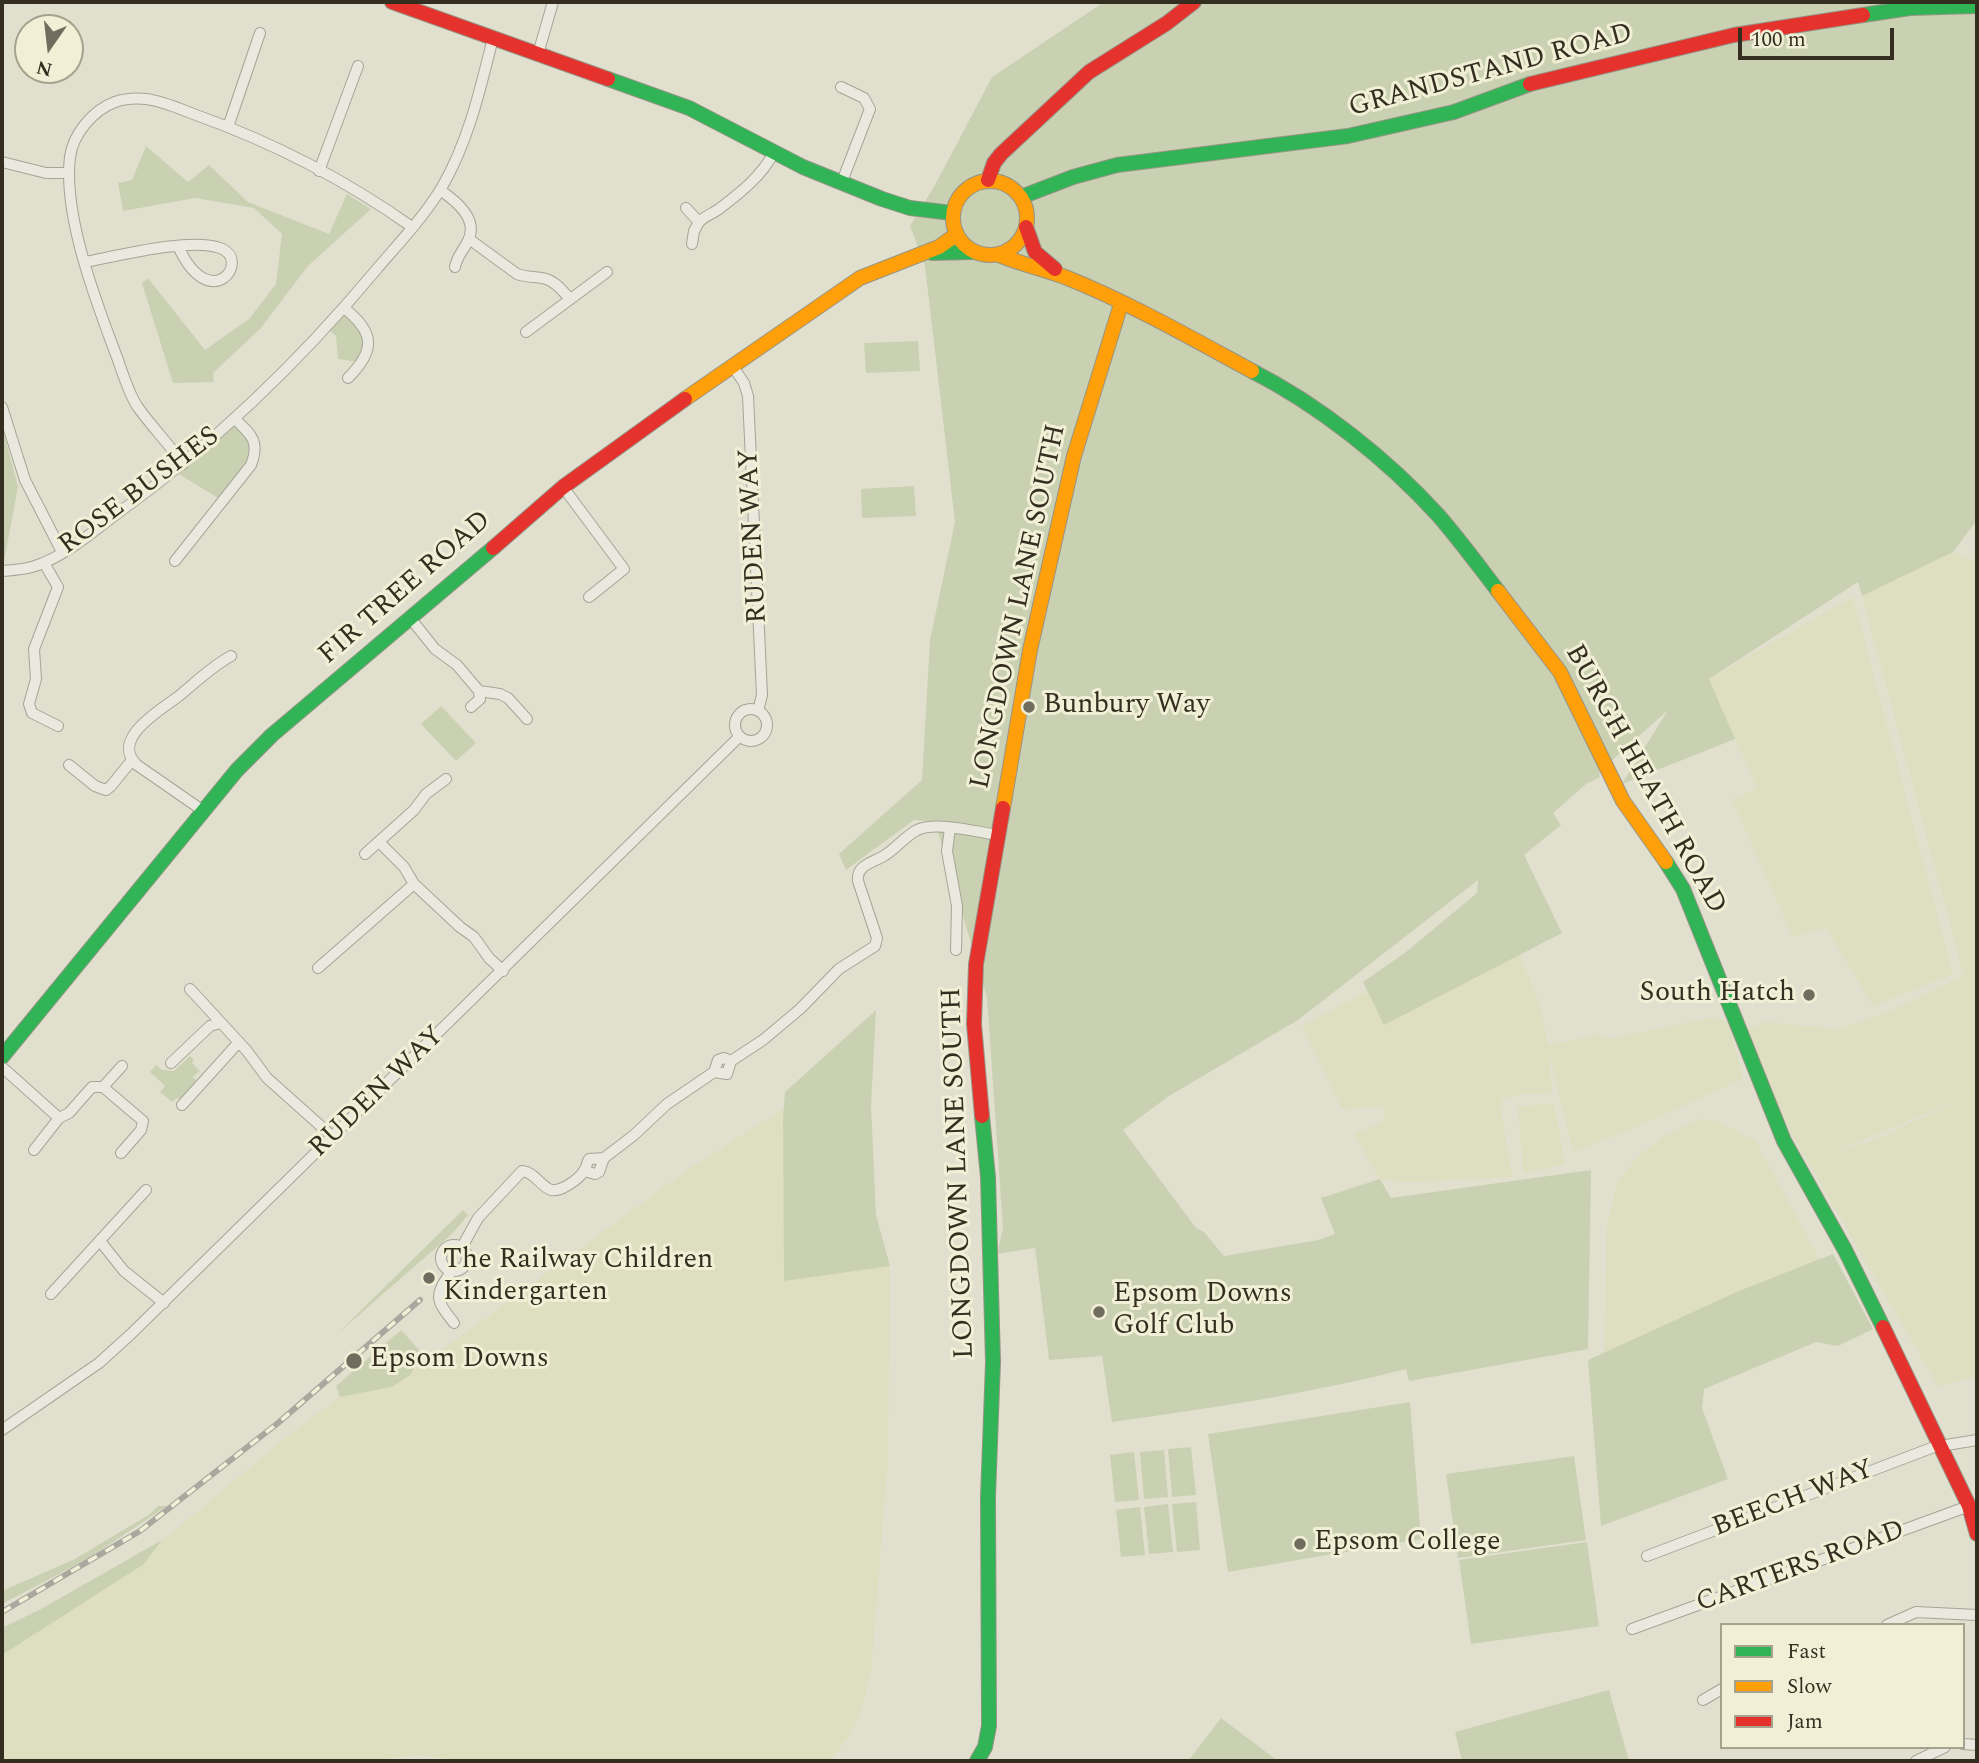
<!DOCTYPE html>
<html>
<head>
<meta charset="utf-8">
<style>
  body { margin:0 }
  #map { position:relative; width:1979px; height:1763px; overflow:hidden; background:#e1e0ce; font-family:Spectral,serif }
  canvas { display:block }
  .frame { position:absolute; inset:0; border:4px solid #342e20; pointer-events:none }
  .legend { position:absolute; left:1720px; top:1623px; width:245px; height:126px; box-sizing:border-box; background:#f1efd5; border:2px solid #a5a28d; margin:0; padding:9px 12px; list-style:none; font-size:21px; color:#342e20 }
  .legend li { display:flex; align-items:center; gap:14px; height:35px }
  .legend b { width:35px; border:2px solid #a5a28d }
  .north { position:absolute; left:14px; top:14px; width:70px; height:70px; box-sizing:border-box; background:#f1efd5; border:2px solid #a5a28d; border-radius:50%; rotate:194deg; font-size:19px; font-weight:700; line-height:28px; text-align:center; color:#342e20 }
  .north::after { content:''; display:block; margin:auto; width:24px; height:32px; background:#716c5d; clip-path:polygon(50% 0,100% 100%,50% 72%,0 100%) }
  .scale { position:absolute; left:1738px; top:28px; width:156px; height:32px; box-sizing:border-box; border:4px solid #342e20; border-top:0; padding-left:9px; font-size:21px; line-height:24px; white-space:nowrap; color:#342e20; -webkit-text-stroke:5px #f1efd5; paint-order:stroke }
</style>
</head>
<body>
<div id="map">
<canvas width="1979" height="1763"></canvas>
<div class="frame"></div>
<ul class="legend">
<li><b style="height:9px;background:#30b455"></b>Fast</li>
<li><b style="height:9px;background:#ff9f0a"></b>Slow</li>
<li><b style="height:9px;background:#e5322d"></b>Jam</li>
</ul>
<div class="north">N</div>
<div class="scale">100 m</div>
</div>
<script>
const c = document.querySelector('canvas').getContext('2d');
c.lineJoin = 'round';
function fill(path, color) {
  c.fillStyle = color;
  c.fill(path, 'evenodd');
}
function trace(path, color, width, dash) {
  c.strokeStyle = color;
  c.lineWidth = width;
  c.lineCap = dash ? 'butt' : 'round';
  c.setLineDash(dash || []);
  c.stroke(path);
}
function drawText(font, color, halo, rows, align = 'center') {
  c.font = font + ' Spectral,serif';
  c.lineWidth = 6;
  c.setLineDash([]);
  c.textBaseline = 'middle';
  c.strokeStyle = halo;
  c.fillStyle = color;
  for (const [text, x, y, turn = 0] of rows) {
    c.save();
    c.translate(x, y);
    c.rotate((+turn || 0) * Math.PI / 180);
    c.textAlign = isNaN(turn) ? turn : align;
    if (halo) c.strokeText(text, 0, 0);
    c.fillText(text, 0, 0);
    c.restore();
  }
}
fill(new Path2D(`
  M1953 552 1977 562V1377L1938 1386 1778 1110 1748 1030 1764 1022 1840 1029 1889 1012 1964 976 1862 596ZM1970 1095 1882 1137 1823 1157 1969 1095Z
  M1853 597 1953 974 1873 1006 1826 928 1793 937 1732 800 1757 788 1709 679Z
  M1520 955 1540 1005 1548 1045 1598 1035 1608 1039 1714 1017 1729 1023 1743 1079 1627 1131 1573 1152 1549 1051 1552 1093 1524 1094 1504 1098 1500 1105 1512 1177 1409 1182 1380 1179 1354 1134 1383 1122 1385 1107 1342 1109 1302 1026 1368 991 1385 1024Z
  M1554 1104 1565 1164 1523 1173 1518 1106Z
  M783 1109 784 1281 890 1266 888 1459 871 1673 862 1708 850 1736 829 1761H461L420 1755 366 1761H2V1655L144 1564 161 1542 294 1431 340 1397 392 1387 687 1170Z
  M1698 1119 1717 1121 1756 1141 1820 1260 1739 1291 1604 1354 1607 1224 1618 1180 1642 1153 1664 1136Z`), '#dedec0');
fill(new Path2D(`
  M1104 2H1977V520L1953 552 1862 596 1858 582 1709 679 1735 739 1622 784 1668 710 1599 772 1600 777 1586 784 1553 813 1561 825 1524 855 1562 933 1384 1025 1363 982 1406 952 1477 893 1478 880 1298 1020 1169 1096 1123 1130 1196 1228 1204 1232 1224 1256 1318 1240 1335 1234 1321 1198 1380 1179 1391 1198 1591 1170 1588 1349 1409 1381 1406 1369C1309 1394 1211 1408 1112 1422L1102 1356 1049 1360 1035 1248 997 1254 1003 1228 987 997 935 822 914 820 846 870 839 854 922 780 930 640 955 522 925 266 910 226 935 185 992 77Z
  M146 146 188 182 209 165 248 202 329 234 347 194 371 209 308 266 260 329 213 373 214 382 173 383 142 283 148 278 205 350 249 319 276 284 282 234 254 208 195 198 123 211 118 183 132 180Z
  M344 308 364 328 363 363 338 359 336 336 326 327Z
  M918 341 920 371 866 373 864 343Z
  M235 419 246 429 254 456 223 501 174 471Z
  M2 426 18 487 4 561H2Z
  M914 486 916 516 862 518 861 489Z
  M441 706 476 743 456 761 421 724Z
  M876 1010 871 1105 876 1215 890 1266 784 1281 783 1118 785 1092Z
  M190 1056 194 1060 192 1063 200 1071 193 1077 199 1083 182 1100 177 1098 172 1102 160 1092 165 1086 150 1072 156 1065 162 1070 174 1071Z
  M463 1210 468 1215 453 1233 337 1334Z
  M1833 1254 1873 1329 1838 1346 1816 1342 1704 1389 1702 1408 1728 1479 1601 1526 1588 1360 1739 1291Z
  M401 1330 423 1354 410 1375 392 1387 340 1397 336 1386Z
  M1410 1402 1421 1539 1228 1572 1208 1434Z
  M1191 1447 1196 1495 1172 1497 1168 1449Z
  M1164 1450 1168 1497 1144 1499 1140 1452Z
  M1134 1452 1139 1500 1115 1502 1110 1455Z
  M1574 1456 1586 1540 1458 1558 1446 1474Z
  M1196 1502 1200 1550 1177 1552 1172 1504Z
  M1168 1504 1173 1552 1149 1554 1144 1507Z
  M158 1506H167L89 1558 2 1604V1591L75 1559 150 1514Z
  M1140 1507 1145 1555 1121 1557 1116 1510Z
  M162 1540 144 1564 2 1655V1628L41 1609Z
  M1587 1542 1599 1626 1471 1644 1459 1560Z
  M1609 1690 1629 1761H1462L1455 1732Z
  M1221 1718 1278 1761H1188Z`), '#cad1b2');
const street = new Path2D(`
  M538 54 553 2
  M228 127 260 33
  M2 162 46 173H69
  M319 171 358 66
  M841 184 870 109 864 98 841 87
  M440 190C456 201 479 219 468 241 463 251 457 256 455 267
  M686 208 699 222C705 216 712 214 719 209 740 193 762 176 774 152
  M469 239 517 274C527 278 537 276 546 279 556 282 563 291 569 298
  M692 244 694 231 699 222
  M85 262C117 256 191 237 220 248 253 260 210 317 178 246
  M344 308C376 333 375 351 348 378
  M526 332 607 272
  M732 365 744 383 748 396 762 695 758 711
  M2 407 25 480 62 552
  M183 464C169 444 151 426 137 406 127 390 122 370 115 352 95 299 63 214 70 157 73 134 93 110 115 102 124 99 136 98 146 99 163 101 180 109 196 115 272 142 347 181 412 227
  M563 487 624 569 589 597
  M175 561 251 465C260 442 252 435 235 419
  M44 563 58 587 34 649 36 679 29 704 32 713 58 726
  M2 571C16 570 30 569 43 563 70 552 95 530 118 513 214 444 300 361 376 270 398 244 424 217 442 187 469 140 480 90 493 38
  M411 619 435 649 457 665 479 691 500 694 508 698 527 719
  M471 707 480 699 479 691
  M735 725a16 16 0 1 1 32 0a16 16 0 1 1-32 0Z
  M69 765 95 786 106 790 111 786 132 760
  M202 810 137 765C109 739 162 709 179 696 196 682 211 667 231 656
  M950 828 947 851 957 906 956 950
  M379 842 404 867 414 884
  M365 854 414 810 426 794 446 779
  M318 968 414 884 460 927 474 937 489 958 503 971
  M190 989 247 1051 267 1078 333 1137
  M171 1063 210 1026 220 1023
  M2 1067 59 1118
  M714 1072 727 1074 731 1061 763 1040 800 1009 839 969 875 946 877 938 858 881C856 866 871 863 882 857 895 850 904 837 917 830 936 821 977 832 998 835
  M103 1087 143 1121 141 1130 121 1153
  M182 1105 239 1042
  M34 1150 59 1118 69 1113 92 1087H103L122 1066
  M585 1171 595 1174 599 1172 604 1158 634 1135 667 1104 714 1072 718 1060 724 1058 731 1061
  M100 1241 124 1271 164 1303
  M441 1258a13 13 0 1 1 26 0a13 13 0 1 1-26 0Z
  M462 1247 478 1218 522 1171C534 1172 539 1184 549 1189 558 1195 581 1178 585 1169 587 1166 587 1162 589 1159L604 1158
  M452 1271C433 1296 436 1300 454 1323
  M51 1294 146 1190
  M2 1430 99 1363 131 1334 739 737
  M1647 1556 1934 1447 1977 1440
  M1887 1625 1916 1612 1977 1615
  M1632 1629 1969 1506
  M1703 1700 1722 1689
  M1963 1744 1977 1745
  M1916 1761 1945 1747`);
const fast = new Path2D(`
  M1863 15 1910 8 1977 6
  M608 79 689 108 803 167 882 199 910 208 952 213
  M1021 197 1073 177 1117 165 1348 136 1454 112 1530 84
  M932 253 973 252
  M1252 371C1319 405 1388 460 1438 515 1459 539 1478 565 1498 591
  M1666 862 1683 889 1784 1141 1845 1250 1883 1327
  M2 1057 237 770 272 735 493 548
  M977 1761 985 1747 989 1726 988 1497 993 1362 988 1177 982 1116`);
const slow = new Path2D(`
  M953 218a37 37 0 1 1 74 0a37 37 0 1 1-74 0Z
  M999 255C1021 264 1043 269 1065 277 1130 303 1191 338 1252 371
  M685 399 860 278 939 247 957 234
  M1498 591 1560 672 1623 801 1666 862
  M1003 808 1030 650 1074 456 1121 304`);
const jam = new Path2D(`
  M392 2 608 79
  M1530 84 1734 35 1863 15
  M988 180 994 163 1001 154 1089 72 1167 23 1194 2
  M1026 227 1035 252 1055 269
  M493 548 563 487 685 399
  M982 1116 974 1024 976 964 1003 808
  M1883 1327 1969 1506 1977 1534`);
trace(street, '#a6a497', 12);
trace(fast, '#969486', 16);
trace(slow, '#969486', 16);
trace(jam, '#969486', 16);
trace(street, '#eae9df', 10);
trace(fast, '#30b455', 14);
trace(slow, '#ff9f0a', 14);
trace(jam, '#e5322d', 14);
const rail = new Path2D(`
  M2 1612 140 1531 278 1423 420 1300`);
trace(rail, '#a9a89f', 6);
trace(rail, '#f1efd5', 3.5, [10]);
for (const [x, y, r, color] of [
  [1029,707,7,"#716c5d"],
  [1809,995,7,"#716c5d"],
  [429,1278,7,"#716c5d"],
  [1099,1312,7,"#716c5d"],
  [354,1361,9,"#716c5d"],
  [1300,1544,7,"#716c5d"]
]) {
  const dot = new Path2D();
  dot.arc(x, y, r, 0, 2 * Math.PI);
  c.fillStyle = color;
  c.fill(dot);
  trace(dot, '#f1efd5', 2.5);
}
drawText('28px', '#342e20', '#f1efd5', [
  ["GRANDSTAND ROAD",1491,72,-15],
  ["ROSE BUSHES",140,492,-37],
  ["RUDEN WAY",755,536,-93],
  ["FIR TREE ROAD",406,589,-41],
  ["LONGDOWN LANE SOUTH",1020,607,-78],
  ["BURGH HEATH ROAD",1644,780,61],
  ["RUDEN WAY",378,1093,-44],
  ["LONGDOWN LANE SOUTH",960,1173,-92],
  ["BEECH WAY",1794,1500,-21],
  ["CARTERS ROAD",1801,1568,-20]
]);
drawText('28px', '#342e20', '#f1efd5', [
  ["Bunbury Way",1043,707],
  ["South Hatch",1795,995,"right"],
  ["The Railway Children",443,1262],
  ["Kindergarten",443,1294],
  ["Epsom Downs",1113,1296],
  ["Golf Club",1113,1328],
  ["Epsom Downs",370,1361],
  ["Epsom College",1314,1544]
], 'left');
</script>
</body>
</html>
